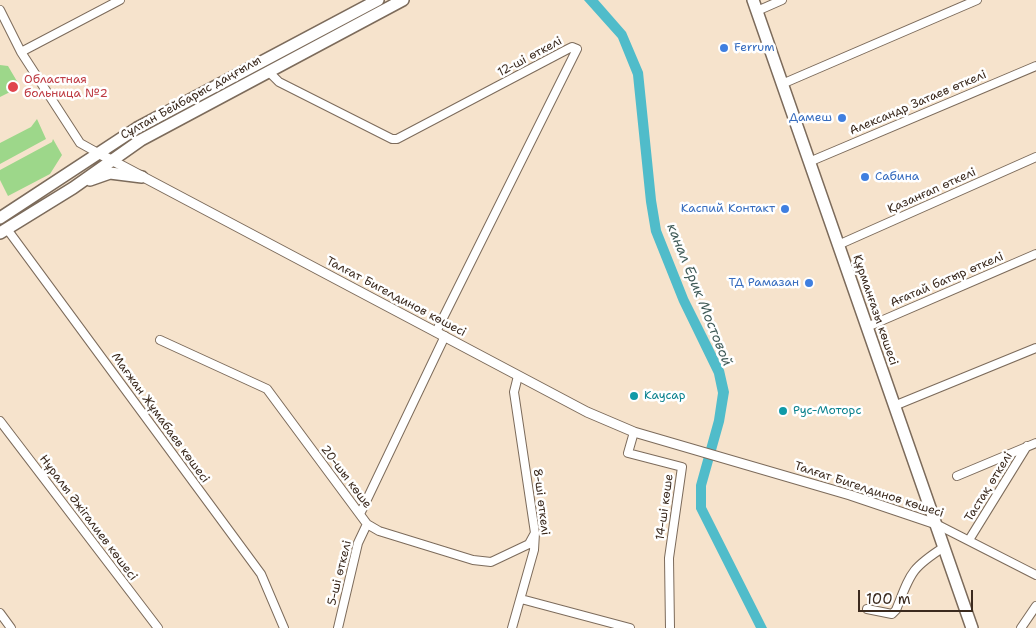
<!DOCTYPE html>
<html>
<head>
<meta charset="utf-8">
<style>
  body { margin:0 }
  #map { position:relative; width:1036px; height:628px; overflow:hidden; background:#f6e3cc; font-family:"Shantell Sans",sans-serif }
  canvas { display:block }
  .scale { position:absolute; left:858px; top:590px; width:115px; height:22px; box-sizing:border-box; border:2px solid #3b2a1e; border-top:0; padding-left:6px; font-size:15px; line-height:18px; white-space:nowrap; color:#3b2a1e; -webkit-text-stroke:4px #fff; paint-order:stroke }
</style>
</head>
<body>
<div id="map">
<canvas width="1036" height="628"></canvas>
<div class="scale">100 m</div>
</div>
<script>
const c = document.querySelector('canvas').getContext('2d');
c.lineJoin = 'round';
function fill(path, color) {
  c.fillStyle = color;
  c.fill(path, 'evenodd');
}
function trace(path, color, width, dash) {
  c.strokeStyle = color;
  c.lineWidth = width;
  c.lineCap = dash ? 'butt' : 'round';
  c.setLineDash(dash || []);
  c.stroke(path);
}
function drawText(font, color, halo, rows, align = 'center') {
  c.font = font + ' "Shantell Sans",sans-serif';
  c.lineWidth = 5;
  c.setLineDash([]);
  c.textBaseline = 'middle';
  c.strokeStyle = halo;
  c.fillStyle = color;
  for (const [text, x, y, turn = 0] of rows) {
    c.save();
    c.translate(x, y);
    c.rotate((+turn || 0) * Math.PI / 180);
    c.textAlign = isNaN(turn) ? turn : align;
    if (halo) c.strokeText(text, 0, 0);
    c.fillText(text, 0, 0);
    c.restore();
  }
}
fill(new Path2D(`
  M0 65 8 66 18 83 16 89 0 97Z
  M37 119 46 139 0 164V143L31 127Z
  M53 139 62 155 50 174 8 196 0 180V170L52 142Z`), '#9dd78a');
fill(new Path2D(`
  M584 0H598L626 32 643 72 656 200 661 230 688 298 724 370 729 392 724 422 706 486V507L767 628H756L696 509V485L714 420 718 393 714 374 679 302 651 232 646 202 633 75 618 38Z`), '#50bcca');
const minor = new Path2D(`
  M0 10 21 52 80 143 98 153
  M757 11 782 0
  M21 52 120 0
  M268 71 279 82 392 139H397L568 49 572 47 577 49 436 332
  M782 84 977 0
  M809 162 1036 66
  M7 229 261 574 284 628
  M838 245 1036 157
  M867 327 1036 254
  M160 340 267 389 367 524 379 531 473 560 491 562 529 544 535 533
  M894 406 1036 348
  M0 421 158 628
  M634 432 628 453 682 467 669 558 670 628
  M957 476 1036 443
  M360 514 445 336
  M936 524 1036 575
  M969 540 1027 446
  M521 599 630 628
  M867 609 892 614 896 610C911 573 910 569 944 547
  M0 613 11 628
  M338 628 358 543 367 524
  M512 628 534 550 535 533 514 392 518 376
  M1021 628 1036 606`);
const tertiary = new Path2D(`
  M98 153 587 412 634 432 850 495 936 524`);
const primary = new Path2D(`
  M753 0 972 628
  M90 180 110 173 142 177
  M0 218 137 128 378 0
  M0 233 73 188 141 140 403 0`);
trace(minor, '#7c6b5b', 10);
trace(tertiary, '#7c6b5b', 11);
trace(primary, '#7c6b5b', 14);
trace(minor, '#fff', 8);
trace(tertiary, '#fff', 9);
trace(primary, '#fff', 11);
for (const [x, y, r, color] of [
  [724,48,5,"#3f7fe0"],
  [13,87,6,"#e0444e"],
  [842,118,5,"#3f7fe0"],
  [865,177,5,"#3f7fe0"],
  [785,209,5,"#3f7fe0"],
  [809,283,5,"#3f7fe0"],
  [634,396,5,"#0f9aa8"],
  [783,411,5,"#0f9aa8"]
]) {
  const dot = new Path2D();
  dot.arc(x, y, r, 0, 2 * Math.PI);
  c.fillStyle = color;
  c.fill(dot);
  trace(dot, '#fff', 2);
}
drawText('12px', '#366cbe', '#fff', [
  ["Ferrum",734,48,"left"],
  ["Дамеш",832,118],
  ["Сабина",875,177,"left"],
  ["Каспий Контакт",775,209],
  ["ТД Рамазан",799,283]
], 'right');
drawText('12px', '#3b2a1e', '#fff', [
  ["12-ші өткелі",530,57,-28],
  ["Сұлтан Бейбарыс даңғылы",191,98,-29],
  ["Александр Затаев өткелі",918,103,-23],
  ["Қазанғап өткелі",932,191,-24],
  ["Ағатай батыр өткелі",947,280,-23],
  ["Талғат Бигелдинов көшесі",396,297,28],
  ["Құрманғазы көшесі",875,310,71],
  ["Мағжан Жұмабаев көшесі",160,418,54],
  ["20-шы көше",346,477,53],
  ["Тастақ өткелі",989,487,-58],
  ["Талғат Бигелдинов көшесі",869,490,18],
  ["8-ші өткелі",541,502,83],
  ["14-ші көше",665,507,-82],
  ["Нұралы Әжiгалиев көшесi",88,518,53],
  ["5-ші өткелі",340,573,-76]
]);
drawText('12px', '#be3a42', '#fff', [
  ["Областная",24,80],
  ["больница №2",24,94]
], 'left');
drawText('12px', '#0d838f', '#fff', [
  ["Каусар",644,396],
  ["Рус-Моторс",793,411]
], 'left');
drawText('italic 14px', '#425d5a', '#fff', [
  ["канал Ерик Мостовой",699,295,68]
]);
</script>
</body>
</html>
